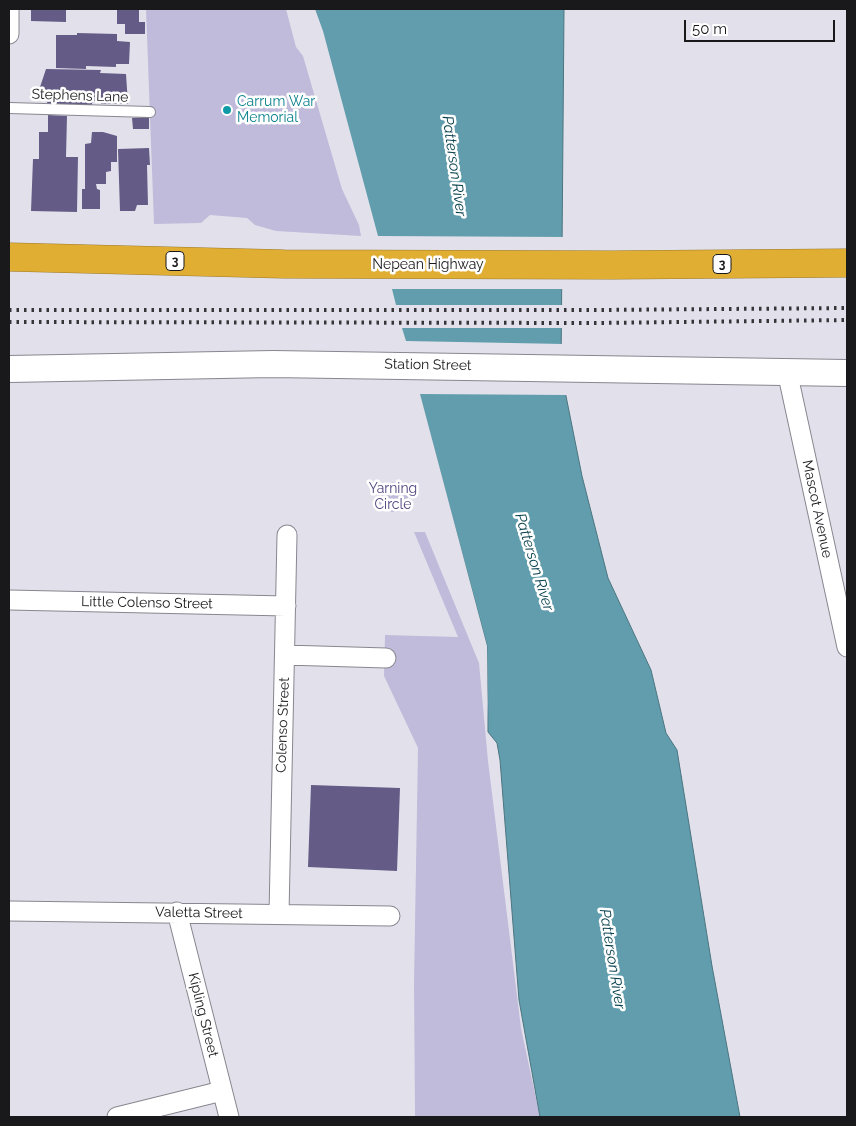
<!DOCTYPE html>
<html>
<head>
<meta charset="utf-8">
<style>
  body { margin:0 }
  #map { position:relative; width:856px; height:1126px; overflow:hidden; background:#e2e1eb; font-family:Raleway,sans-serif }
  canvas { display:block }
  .frame { position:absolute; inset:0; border:10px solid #19191c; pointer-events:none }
  .scale { position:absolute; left:684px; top:20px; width:151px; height:22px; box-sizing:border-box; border:2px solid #19191c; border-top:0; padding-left:6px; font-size:15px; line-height:18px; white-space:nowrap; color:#19191c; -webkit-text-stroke:4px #fff; paint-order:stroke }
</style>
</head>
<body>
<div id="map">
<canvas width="856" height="1126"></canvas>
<div class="frame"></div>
<div class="scale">50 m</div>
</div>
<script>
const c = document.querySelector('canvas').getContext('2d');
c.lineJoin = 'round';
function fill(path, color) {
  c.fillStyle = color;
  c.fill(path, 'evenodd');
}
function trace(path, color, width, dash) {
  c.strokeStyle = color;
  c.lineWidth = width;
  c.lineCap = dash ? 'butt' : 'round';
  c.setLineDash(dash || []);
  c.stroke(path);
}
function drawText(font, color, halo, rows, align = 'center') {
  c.font = font + ' Raleway,sans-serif';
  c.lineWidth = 5;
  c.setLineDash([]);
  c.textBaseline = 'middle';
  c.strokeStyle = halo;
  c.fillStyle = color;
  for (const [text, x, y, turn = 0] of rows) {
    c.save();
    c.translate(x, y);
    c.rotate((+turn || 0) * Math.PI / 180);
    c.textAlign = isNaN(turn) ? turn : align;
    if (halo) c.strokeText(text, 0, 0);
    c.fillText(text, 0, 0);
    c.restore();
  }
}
fill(new Path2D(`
  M146 9H286L296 47 303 56 342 189 359 225 361 236 276 231 255 225 247 218 210 215 201 223 154 224Z
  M378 497a15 15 0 1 1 30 0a15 15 0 1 1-30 0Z
  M414 532H425L479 663 488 761 521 1028 540 1117H415L414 983 418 748 384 676 385 635 458 637Z`), '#c0bbda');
const water = new Path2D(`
  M315 9H564L561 371 582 476 608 578 651 670 666 733 677 750 712 966 740 1117H540L519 1000 500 760 497 743 488 732 487 646Z`);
fill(water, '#619dac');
trace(water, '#4b7581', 1);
fill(new Path2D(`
  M313 9H315L323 31 378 236 566 237 565 289H392L396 305H565L564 328H402L406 341 564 344V370L569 395 420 394 487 646 488 732 485 646Z`), '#e2e1eb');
fill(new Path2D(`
  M31 9H66V22L31 21Z
  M117 9H139V22H145V34H125V24H117Z
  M77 33 117 34V41L130 42 129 64H116V67L86 66V69L56 68V35H77Z
  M46 69 101 70 100 73 126 74 128 104H101V101H93L91 106 48 105 42 87H40Z
  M48 115 67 116 66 157H78L77 212 31 211 33 159H39V132H48Z
  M149 117V129H133L132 118Z
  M92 132H103L117 136V162H111V171L106 172V184H96L97 189 100 190V209H82V189H85V144L91 143Z
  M149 148 150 165H147L148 205H137L135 211H120L118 149Z
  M311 785 400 788 397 871 308 867Z`), '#645c86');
const lane = new Path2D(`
  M9 108 150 112`);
const street = new Path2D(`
  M9 34V9
  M787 371 847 647
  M9 600 286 606
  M285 655 386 658
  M9 911 390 916
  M177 912 229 1117
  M279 914 287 535
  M117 1117 222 1091`);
const secondary = new Path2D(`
  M9 369 273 364 847 373`);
const highway = new Path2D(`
  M9 257 284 264 612 265 847 263`);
trace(lane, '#88868f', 12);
trace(street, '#88868f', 21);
trace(secondary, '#88868f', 28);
trace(highway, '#9b7a2c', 29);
trace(lane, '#fff', 10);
trace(street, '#fff', 19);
trace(secondary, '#fff', 26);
trace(highway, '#e1ae34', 28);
trace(new Path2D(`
  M9 310H598L847 308
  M9 322 598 323 847 320`), '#353539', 4, [2.5, 5]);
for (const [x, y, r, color] of [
  [227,110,5,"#0f9aa8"]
]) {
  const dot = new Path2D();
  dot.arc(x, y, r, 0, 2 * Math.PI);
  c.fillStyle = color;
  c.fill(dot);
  trace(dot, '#fff', 2);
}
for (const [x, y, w] of [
  [175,261,18],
  [722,264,18]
]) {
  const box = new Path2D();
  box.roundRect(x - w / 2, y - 9.5, w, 19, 4);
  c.fillStyle = '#fff';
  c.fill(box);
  trace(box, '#19191c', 1);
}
drawText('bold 12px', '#19191c', null, [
  ["3",175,261],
  ["3",722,264]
]);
drawText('14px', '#19191c', '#fff', [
  ["Stephens Lane",80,96,2],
  ["Nepean Highway",428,265],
  ["Station Street",428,365,1],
  ["Mascot Avenue",817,509,78],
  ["Little Colenso Street",147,603,1],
  ["Colenso Street",283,725,-88],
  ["Valetta Street",199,913,1],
  ["Kipling Street",203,1015,76]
]);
drawText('14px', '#0d838f', '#fff', [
  ["Carrum War",237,102],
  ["Memorial",237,118]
], 'left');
drawText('14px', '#524580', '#fff', [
  ["Yarning",393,489],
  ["Circle",393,505]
]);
drawText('italic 15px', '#053f4b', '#fff', [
  ["Patterson River",454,166,82],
  ["Patterson River",534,562,73],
  ["Patterson River",612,959,81]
]);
</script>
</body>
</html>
